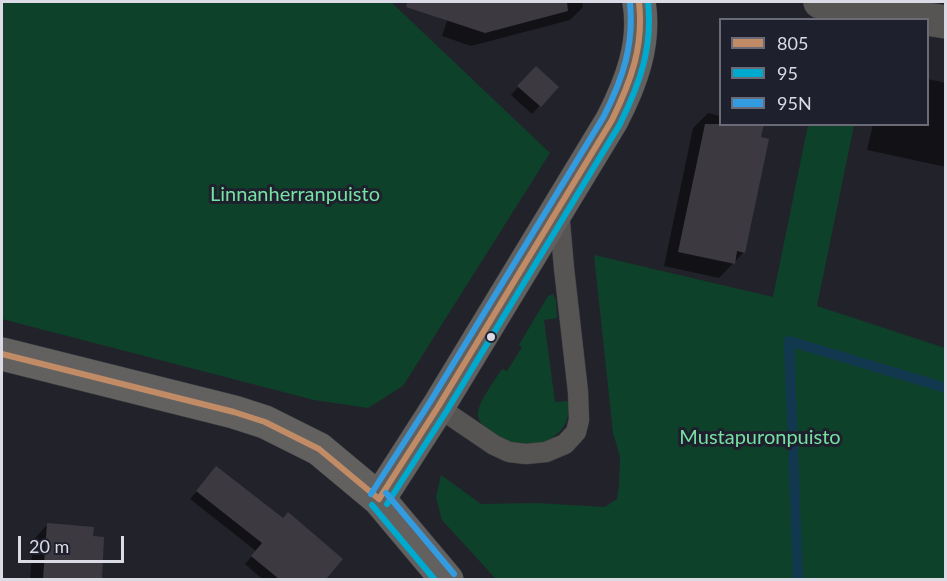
<!DOCTYPE html>
<html>
<head>
<meta charset="utf-8">
<style>
  body { margin:0 }
  #map { position:relative; width:947px; height:581px; overflow:hidden; background:#22232a; font-family:Lato,sans-serif }
  canvas { display:block }
  .frame { position:absolute; inset:0; border:3px solid #dadbe4; pointer-events:none }
  .legend { position:absolute; left:719px; top:18px; width:210px; height:108px; box-sizing:border-box; background:#1f202d; border:2px solid #6a6b76; margin:0; padding:8px 10px; list-style:none; font-size:18px; color:#dadbe4 }
  .legend li { display:flex; align-items:center; gap:12px; height:30px }
  .legend b { width:30px; border:2px solid #6a6b76 }
  .scale { position:absolute; left:18px; top:536px; width:106px; height:27px; box-sizing:border-box; border:3px solid #dadbe4; border-top:0; padding-left:8px; font-size:18px; line-height:21px; white-space:nowrap; color:#dadbe4; -webkit-text-stroke:4px #1f202d; paint-order:stroke }
</style>
</head>
<body>
<div id="map">
<canvas width="947" height="581"></canvas>
<div class="frame"></div>
<ul class="legend">
<li><b style="height:8px;background:#c18c65"></b>805</li>
<li><b style="height:8px;background:#00a9ce"></b>95</li>
<li><b style="height:8px;background:#339bdf"></b>95N</li>
</ul>
<div class="scale">20 m</div>
</div>
<script>
const c = document.querySelector('canvas').getContext('2d');
c.lineJoin = 'round';
function fill(path, color) {
  c.fillStyle = color;
  c.fill(path, 'evenodd');
}
function trace(path, color, width, dash) {
  c.strokeStyle = color;
  c.lineWidth = width;
  c.lineCap = dash ? 'butt' : 'round';
  c.setLineDash(dash || []);
  c.stroke(path);
}
function drawText(font, color, halo, rows, align = 'center') {
  c.font = font + ' Lato,sans-serif';
  c.lineWidth = 6;
  c.setLineDash([]);
  c.textBaseline = 'middle';
  c.strokeStyle = halo;
  c.fillStyle = color;
  for (const [text, x, y, turn = 0] of rows) {
    c.save();
    c.translate(x, y);
    c.rotate((+turn || 0) * Math.PI / 180);
    c.textAlign = isNaN(turn) ? turn : align;
    if (halo) c.strokeText(text, 0, 0);
    c.fillText(text, 0, 0);
    c.restore();
  }
}
fill(new Path2D(`
  M2 2H391L550 153 403 386 368 408 314 400 2 319Z
  M808 125H854L817 306 945 348V579H496L442 520 436 497 441 475 481 504 535 503 605 507 617 499 619 485 620 456 613 433 594 255 773 297Z
  M553 294 556 300 557 318 544 320 555 402 569 401C568 409 569 417 565 424 556 442 525 452 507 444 502 442 496 436 492 433 485 427 479 424 478 415 477 403 496 379 502 369L507 371 522 347 519 345 548 296Z`), '#0e4129');
fill(new Path2D(`
  M453 2H582L583 7 570 20 471 46 442 36Z
  M528 75 557 87 532 114 511 95Z
  M928 79 946 83V167L867 150 873 124H928Z
  M708 113 720 116V124L744 252 719 278 664 266 693 128Z
  M216 468 283 520 341 559 324 580H263L245 564 256 551 190 499Z
  M47 525 92 537 103 538 100 580H30L33 540Z`), '#0007');
trace(new Path2D(`
  M798 580 789 341 946 388`), '#11384e', 10);
fill(new Path2D(`
  M407 2H567L568 11 485 33 406 7Z
  M536 66 559 87 541 107 517 86Z
  M705 124H764L761 137 769 139 745 253 737 251 735 264 678 252Z
  M216 466 283 518 288 512 343 559 326 579H279L251 556 262 543 196 491Z
  M47 523 94 527 93 536 104 537 102 579H43Z`), '#3c3a40');
const lane = new Path2D(`
  M438 407 494 445 509 452 526 454 546 452 565 444 576 432 579 420 578 392 564 268 559 211`);
const street = new Path2D(`
  M820 2 946 22`);
const secondary = new Path2D(`
  M2 354 234 412 265 422 319 449 379 499 447 580
  M379 499 438 407 612 120C631 83 646 44 639 2`);
trace(lane, '#3d3e43', 21);
trace(street, '#3d3e43', 34);
trace(secondary, '#3d3e43', 34);
trace(lane, '#565554', 20);
trace(street, '#565554', 33);
trace(secondary, '#626160', 33);
trace(new Path2D(`
  M2 354 234 412 265 422 319 449 379 499
  M379 499 438 407 612 120C631 81 644 46 639 2`), '#c18c65', 6);
trace(new Path2D(`
  M387 504 446 412 620 124C640 83 653 47 648 2
  M372 505 435 580`), '#00a9ce', 6);
trace(new Path2D(`
  M386 493 454 574
  M371 494 430 402 604 116C623 78 634 45 630 3`), '#339bdf', 6);
for (const [x, y, r, color] of [
  [491,337,5,"#dadbe4"]
]) {
  const dot = new Path2D();
  dot.arc(x, y, r, 0, 2 * Math.PI);
  c.fillStyle = color;
  c.fill(dot);
  trace(dot, '#1f202d', 2);
}
drawText('20px', '#75e1a3', '#1f202d', [
  ["Linnanherranpuisto",295,195],
  ["Mustapuronpuisto",760,438]
]);
</script>
</body>
</html>
